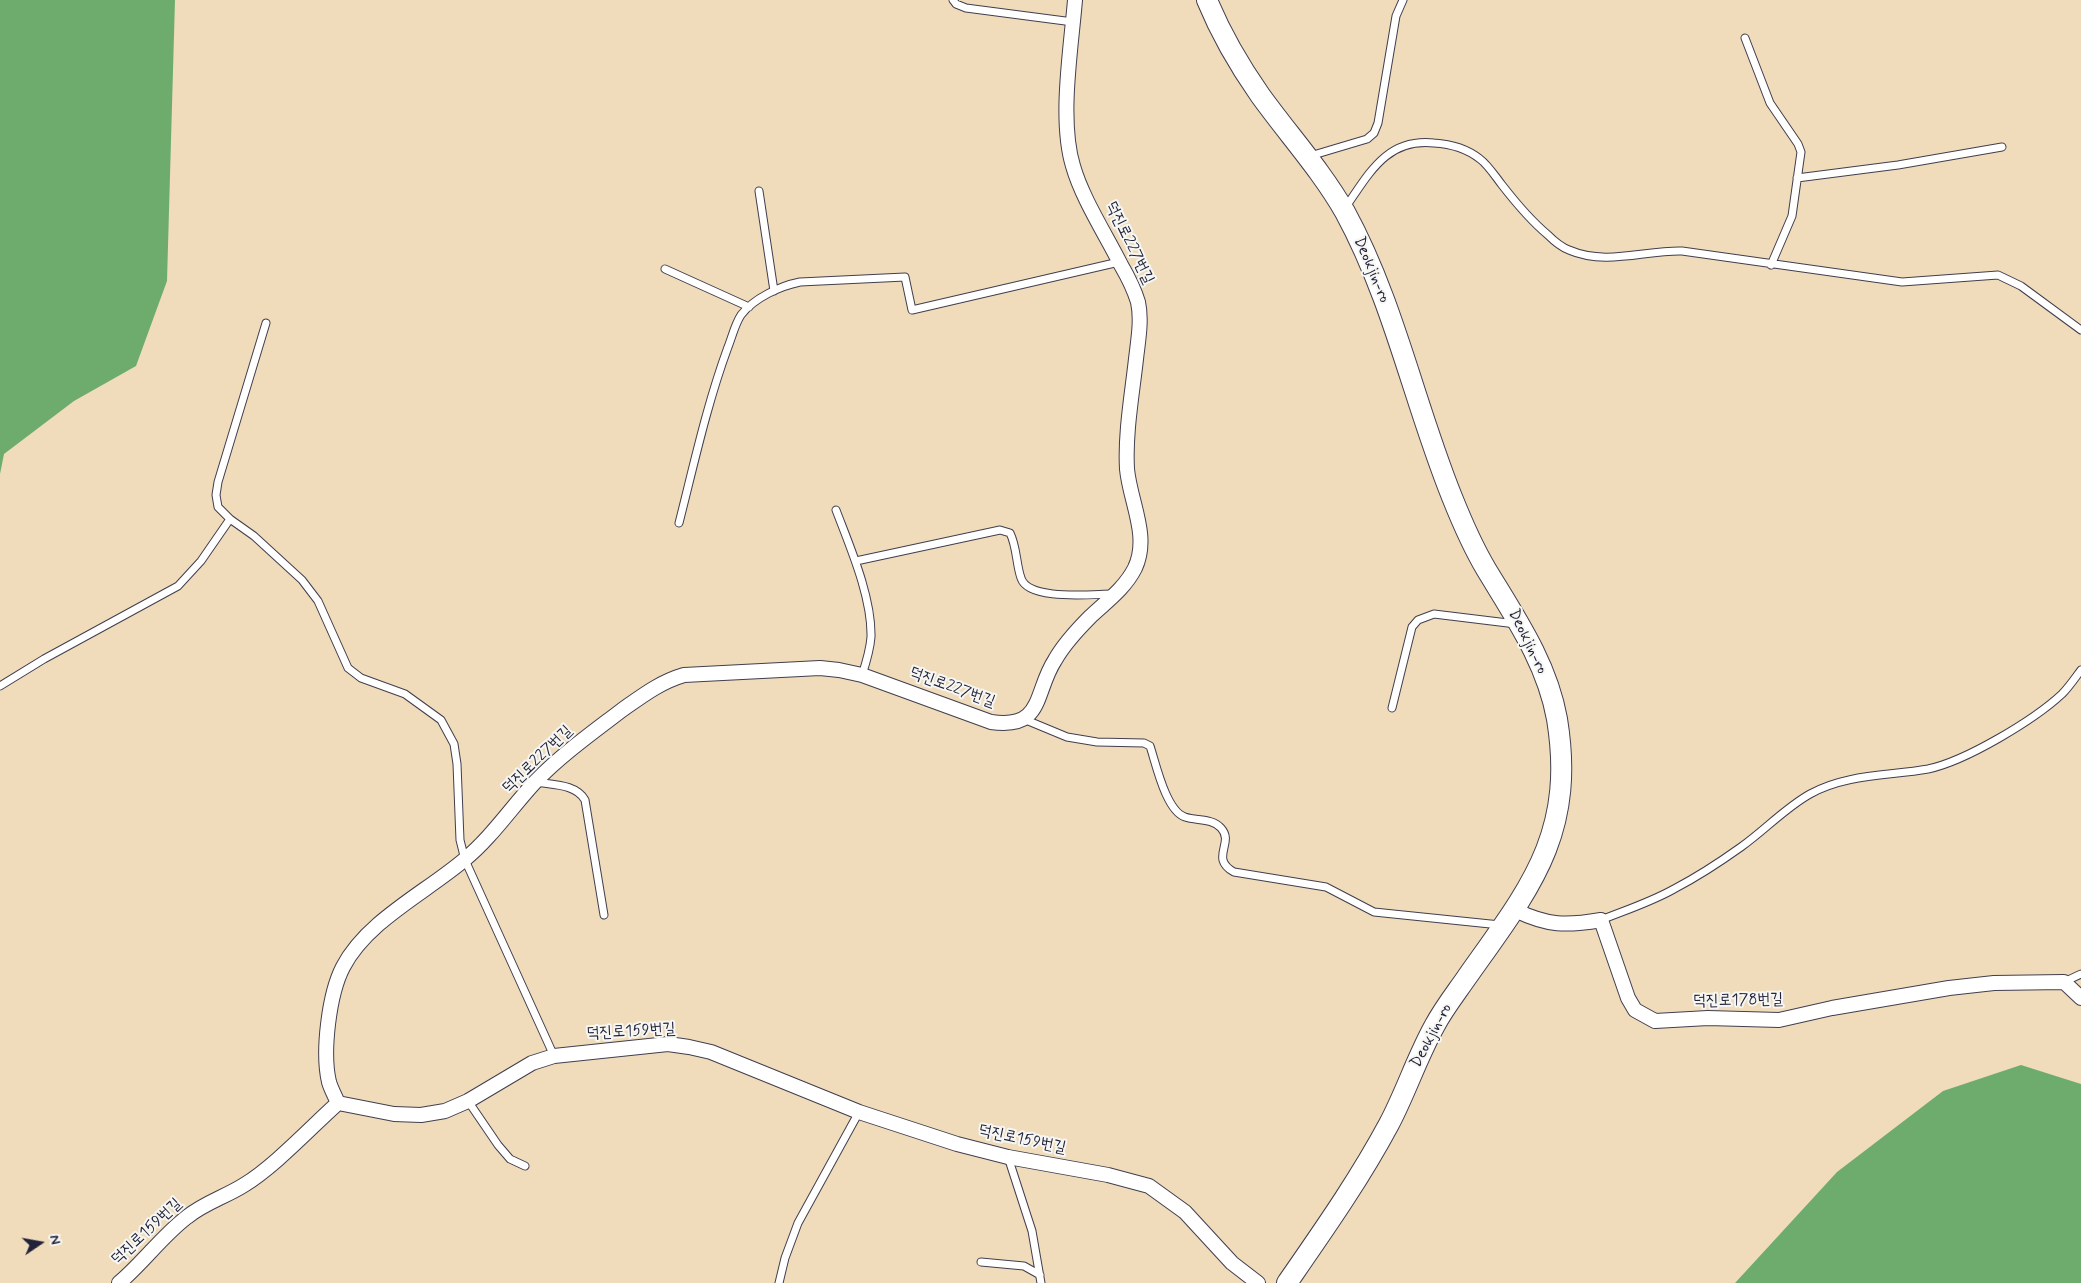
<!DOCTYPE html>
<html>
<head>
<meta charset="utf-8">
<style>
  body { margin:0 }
  #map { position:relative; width:2081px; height:1283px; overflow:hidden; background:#f0dcbb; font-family:Mynerve,sans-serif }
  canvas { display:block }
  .north { position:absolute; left:15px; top:1218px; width:50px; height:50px; -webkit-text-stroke:4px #f6f6f2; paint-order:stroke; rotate:78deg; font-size:14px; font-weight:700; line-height:20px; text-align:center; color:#22223b }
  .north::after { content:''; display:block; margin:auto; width:18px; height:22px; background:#22223b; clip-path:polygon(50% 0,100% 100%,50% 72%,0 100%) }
</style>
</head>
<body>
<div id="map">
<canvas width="2081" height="1283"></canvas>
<div class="north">N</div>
</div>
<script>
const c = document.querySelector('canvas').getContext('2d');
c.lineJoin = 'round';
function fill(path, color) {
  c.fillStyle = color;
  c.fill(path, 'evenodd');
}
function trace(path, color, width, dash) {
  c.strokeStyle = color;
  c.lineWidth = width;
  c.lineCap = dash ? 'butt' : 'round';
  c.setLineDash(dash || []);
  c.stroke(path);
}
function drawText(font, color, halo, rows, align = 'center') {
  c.font = font + ' Mynerve,"Poor Story",sans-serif';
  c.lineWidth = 4;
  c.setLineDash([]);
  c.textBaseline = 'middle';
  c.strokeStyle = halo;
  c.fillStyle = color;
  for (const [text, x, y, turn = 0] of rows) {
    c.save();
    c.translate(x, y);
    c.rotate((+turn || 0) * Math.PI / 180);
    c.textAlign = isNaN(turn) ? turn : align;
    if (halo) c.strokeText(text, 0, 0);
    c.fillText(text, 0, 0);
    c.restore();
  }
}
fill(new Path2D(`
  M0 0H175L167 281 136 366 74 401 4 454 0 474Z
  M2021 1065 2081 1084V1283H1735L1837 1172 1943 1091Z`), '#6eac6e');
const lane = new Path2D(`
  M953 0 956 4 966 8 1073 22
  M1745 38 1770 103 1798 144 1801 152 1792 216 1771 265
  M1310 156 1367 139 1374 133 1378 123 1396 16 1403 0
  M1797 178 1898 165 2002 147
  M759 191 774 291
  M1345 208C1369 174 1386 138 1434 143 1451 144 1466 148 1480 159 1488 165 1495 176 1502 185 1516 203 1530 220 1548 235 1554 241 1561 247 1569 250 1606 266 1645 250 1682 251L1902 282 1998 275 2021 286 2081 330
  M665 269 749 307
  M266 323 218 482 216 495 218 507 230 519 254 536 302 580 318 601 348 668 361 678 405 694 441 720 454 744 457 764 460 840 465 860 554 1056
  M836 510C850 547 872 597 871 637 870 650 866 663 862 675
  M679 523C694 464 707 404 728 347 732 337 735 324 741 315 754 298 780 286 800 282L905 277 912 310 1119 262
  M856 561 1000 530 1010 533C1017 547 1016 564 1021 578 1028 601 1092 594 1112 594
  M0 686 44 659 178 586 201 561 230 519
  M1392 708 1412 627 1418 620 1434 614 1516 624
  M1026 720 1067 737 1097 742 1144 743 1150 746C1156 764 1166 811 1185 817 1197 821 1212 818 1221 828 1235 843 1209 858 1234 872L1326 887 1374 912 1500 925
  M536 782C553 785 576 784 585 800L604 915
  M1601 920C1626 910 1651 902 1674 889 1697 877 1720 862 1741 847 1765 830 1785 808 1810 794 1846 774 1888 776 1928 769 1966 761 2034 720 2062 694 2069 687 2075 678 2081 670
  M2064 982 2081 974
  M468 1101 498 1145 510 1159 525 1166
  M1008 1157 1032 1231 1041 1283
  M981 1262 1024 1266 1040 1275
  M779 1283 785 1258 798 1223 859 1112`);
const street = new Path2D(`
  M1515 910C1548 926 1566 926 1601 920L1628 998 1635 1010 1655 1021 1708 1018 1779 1020 1832 1008 1949 988 1994 983 2064 982 2081 998
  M338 1103C335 1096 331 1089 329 1082 322 1052 329 994 343 967 367 921 425 893 464 860 491 838 511 808 535 782 561 755 592 733 622 710 642 696 660 682 684 675L820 668 839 670 862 675 991 722C1044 730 1034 692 1055 660 1064 644 1078 629 1091 616 1107 601 1125 588 1135 568 1150 536 1130 502 1127 469 1125 433 1132 395 1136 359 1138 341 1142 320 1138 302 1134 289 1128 277 1121 265 1106 235 1082 198 1073 166 1059 120 1071 49 1075 0
  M119 1283C143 1263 162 1236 187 1217 204 1203 225 1197 244 1185 275 1166 310 1128 338 1103L394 1114 421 1115 445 1111 468 1101 532 1063 554 1056 668 1044 689 1047 711 1052 859 1112 957 1144 1008 1157 1108 1175 1149 1186 1185 1212 1232 1263 1258 1283`);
const secondary = new Path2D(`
  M1207 0C1221 34 1239 65 1260 95 1288 134 1321 170 1345 212 1394 302 1414 403 1452 497 1462 522 1473 547 1486 569 1515 617 1547 663 1557 719 1576 835 1529 889 1467 977 1456 993 1444 1008 1435 1025 1417 1057 1406 1092 1389 1124 1359 1180 1323 1231 1287 1283`);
trace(lane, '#413e4e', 9);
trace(street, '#413e4e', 16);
trace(secondary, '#413e4e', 22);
trace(lane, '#fff', 7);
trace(street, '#fff', 14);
trace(secondary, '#fff', 20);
drawText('16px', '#22223b', '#f6f6f2', [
  ["덕진로227번길",1129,243,64],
  ["Deokjin-ro",1371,270,67],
  ["Deokjin-ro",1527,642,64],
  ["덕진로227번길",952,688,20],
  ["덕진로227번길",538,760,-44],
  ["덕진로178번길",1738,1001,-1],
  ["덕진로159번길",631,1032,-3],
  ["Deokjin-ro",1432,1036,-62],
  ["덕진로159번길",1022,1140,12],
  ["덕진로159번길",147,1232,-43]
]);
</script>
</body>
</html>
